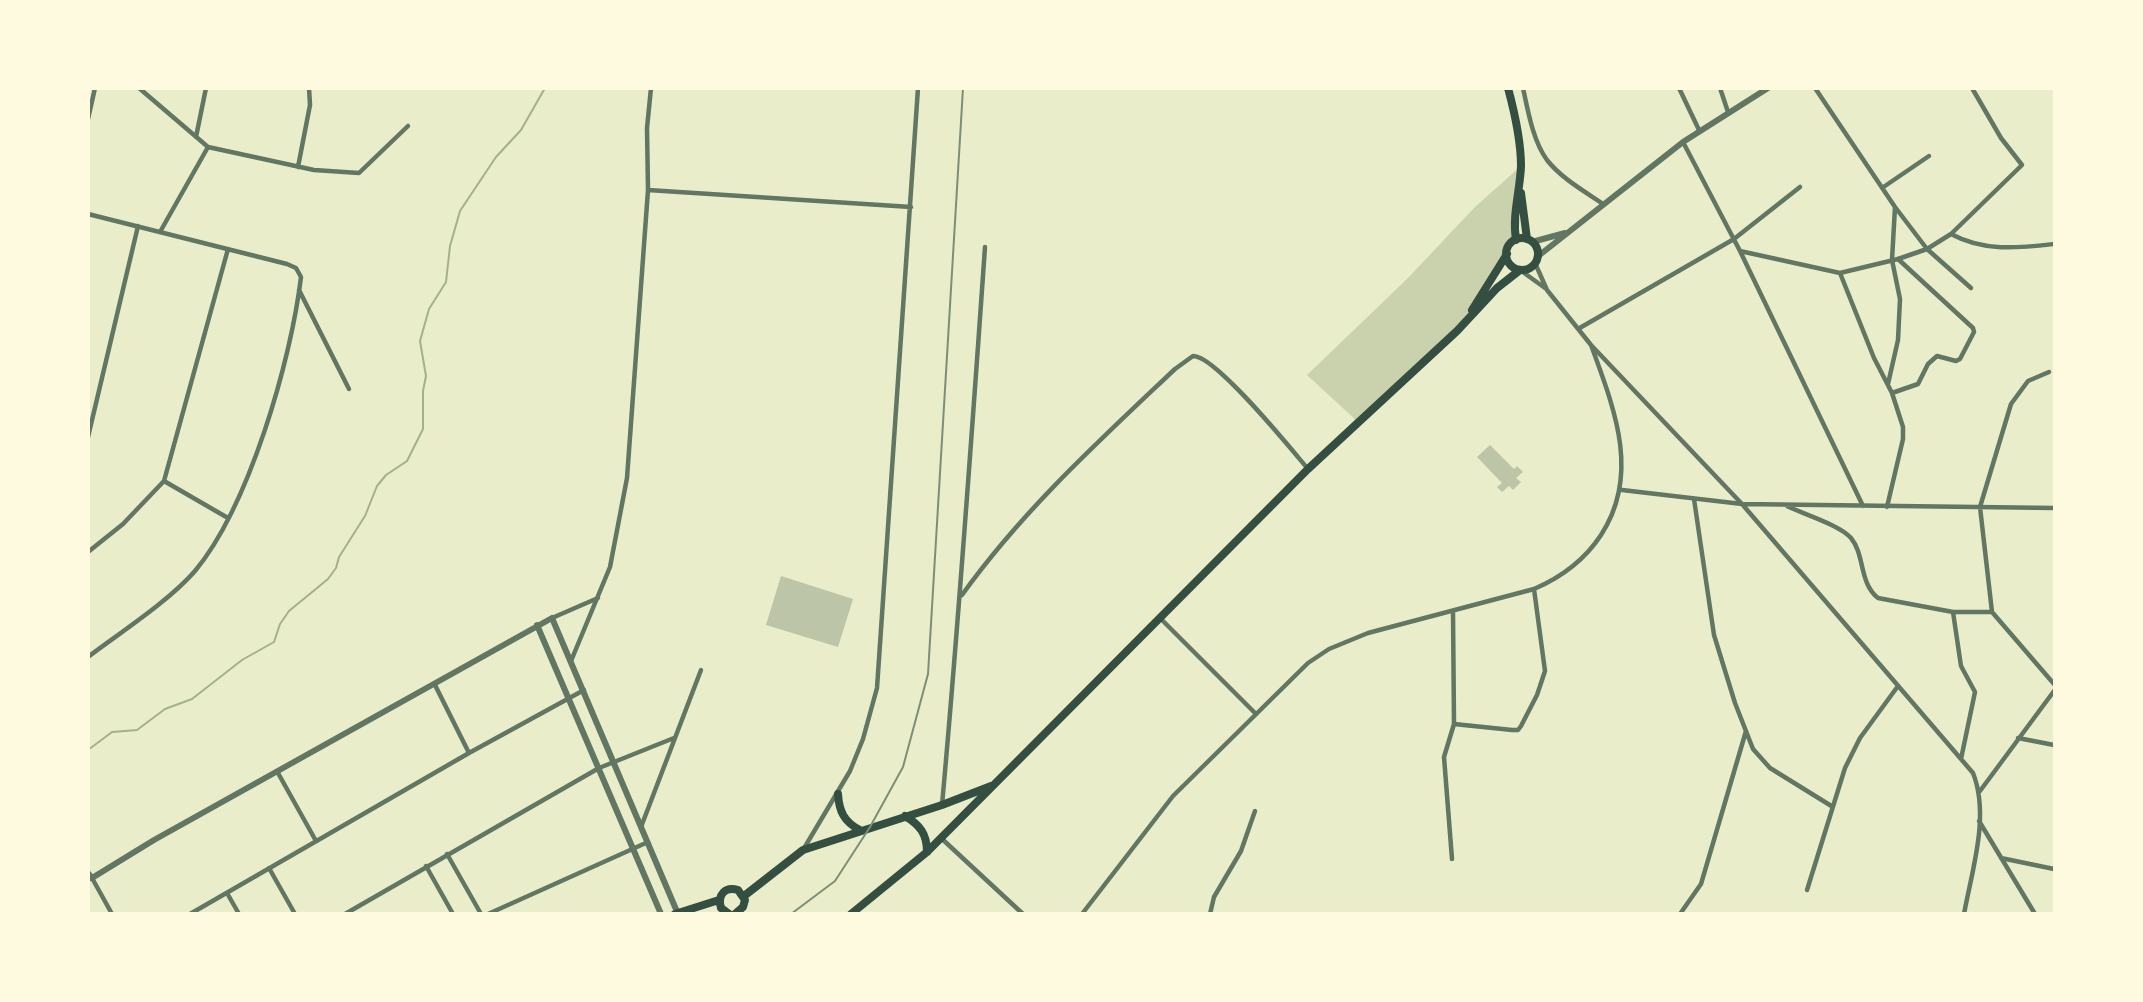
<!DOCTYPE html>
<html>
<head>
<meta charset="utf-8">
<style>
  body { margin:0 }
  #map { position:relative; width:2143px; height:1002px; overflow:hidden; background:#e9edc9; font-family:"Titillium Web",sans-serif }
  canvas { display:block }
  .frame { position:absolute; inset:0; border:90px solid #fefae0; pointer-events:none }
</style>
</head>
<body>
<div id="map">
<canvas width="2143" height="1002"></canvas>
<div class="frame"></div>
</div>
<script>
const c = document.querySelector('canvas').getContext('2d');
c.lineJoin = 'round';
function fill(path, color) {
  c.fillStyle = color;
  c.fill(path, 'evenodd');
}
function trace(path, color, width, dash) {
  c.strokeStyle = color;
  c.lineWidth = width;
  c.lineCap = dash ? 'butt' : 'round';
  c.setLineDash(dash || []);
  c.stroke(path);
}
fill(new Path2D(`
  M1521 166 1516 240 1508 248 1463 324 1358 422 1307 375 1407 279 1475 207Z`), '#cad2ad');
trace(new Path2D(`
  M88 750 112 732 137 730 165 709 192 699 242 660 274 642 280 624 289 611 328 579 336 568 339 557 365 516 377 486 386 475 407 461 423 429V391L426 376 420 341 429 309 446 282 450 246 460 211 496 157 521 130 545 88`), '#a3b18a', 2);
fill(new Path2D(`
  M1490 445 1514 469 1517 466 1523 472 1516 478 1521 482 1513 490 1509 486 1502 492 1497 487 1502 483 1477 457Z
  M781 576 853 599 838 647 766 625Z`), '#bcc5a7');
trace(new Path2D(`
  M139 88 208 147 314 170 359 173 408 126
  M1523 88C1528 111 1533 141 1547 160 1561 178 1584 191 1603 204
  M1679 88 1699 130
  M1720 88 1728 112
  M1815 88 1895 207 1927 249 1971 288
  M88 119 95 88
  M196 137 206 88
  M1683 142 1740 251 1863 506
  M298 167 310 105 309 88
  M1882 188 1929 156
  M648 190 911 207
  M88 214 287 264 296 268 301 277C291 361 249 506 195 571 169 601 121 632 88 657
  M160 232 208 147
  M1951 234C1984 252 2018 248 2054 244
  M1740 251 1840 273 1898 259 1927 249 1951 234 2022 165 2001 138 1972 88
  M1535 263 1547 290 1591 345 1742 504 1973 773C1990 816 1972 870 1964 914
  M1520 270 1545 288
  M1840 273 1874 358 1892 393 1903 427V439L1887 507
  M299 290 349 389
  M1578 329 1734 239 1800 187
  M2049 372 2028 381 2011 404 1980 507 1992 612 2054 684
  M1888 384 1898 340 1900 299 1892 260 1895 207
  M1892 393 1918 384 1928 364 1937 356 1956 361 1960 359 1974 332 1973 328 1898 259
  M88 437 138 226
  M164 481 228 518
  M1622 490 1742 504 2054 508
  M1694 499 1714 635 1735 703 1753 749 1770 768 1833 807
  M1787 506C1803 514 1840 525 1851 538 1865 555 1859 583 1878 598L1953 612 1961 666 1975 692 1961 759
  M88 552 123 524 164 481 228 249
  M962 595C1023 510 1099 441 1175 369L1193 356C1215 355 1291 449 1308 469
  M1953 612H1992
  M552 618 598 598
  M1160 618 1256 714
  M571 661 610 567 627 478 648 190 647 128 651 88
  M435 685 469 753
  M1454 724 1512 730H1518L1521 726 1537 695 1545 671 1534 589
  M2018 738 2054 745
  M278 773 316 841
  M1980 791 2054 691
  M942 805C959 619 972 433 985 247
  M1979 821 2035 914
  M641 827 701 670
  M941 838 1023 914
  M803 850 850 771 863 739 877 688 918 88
  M447 854 481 914
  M2001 858 2054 869
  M1452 859 1444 757 1454 724 1453 611
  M426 866 453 914
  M269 868 295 914
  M88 880 92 878 112 914
  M1807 890 1845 768 1860 738 1898 686
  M227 893 239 914
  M190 914 469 753 584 690
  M345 914 599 768 674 738
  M488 914 648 842
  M1082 914 1173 796 1308 663 1329 649 1368 633 1534 589C1562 577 1584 561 1601 535 1641 474 1614 408 1591 345
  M1210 914 1214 897 1241 851 1255 811
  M1680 914 1701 884 1746 731`), '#617663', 4.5);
trace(new Path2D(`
  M1532 242 1565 233
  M1537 257 1683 142 1768 88
  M537 625 661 914
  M88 873 92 878 154 840 552 618 678 914`), '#617663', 6);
trace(new Path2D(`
  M1508 88C1515 114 1521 140 1521 166 1520 191 1512 215 1516 240
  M1521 193 1527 239
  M1506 254a16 16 0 1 1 32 0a16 16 0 1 1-32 0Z
  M1472 310 1507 254
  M838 794C839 811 844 822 860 830
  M905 816C920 825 927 834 927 852
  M744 896 803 850 942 805 991 786
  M675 914 719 900
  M729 914 721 908C717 895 725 886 738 890L745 900 743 907 735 914
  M851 914 927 852 1308 469 1457 331 1497 288 1520 270`), '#344e41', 8);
trace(new Path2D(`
  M791 914 835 881 870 827 903 767 928 674 963 88`), '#7c8e77', 2);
</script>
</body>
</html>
